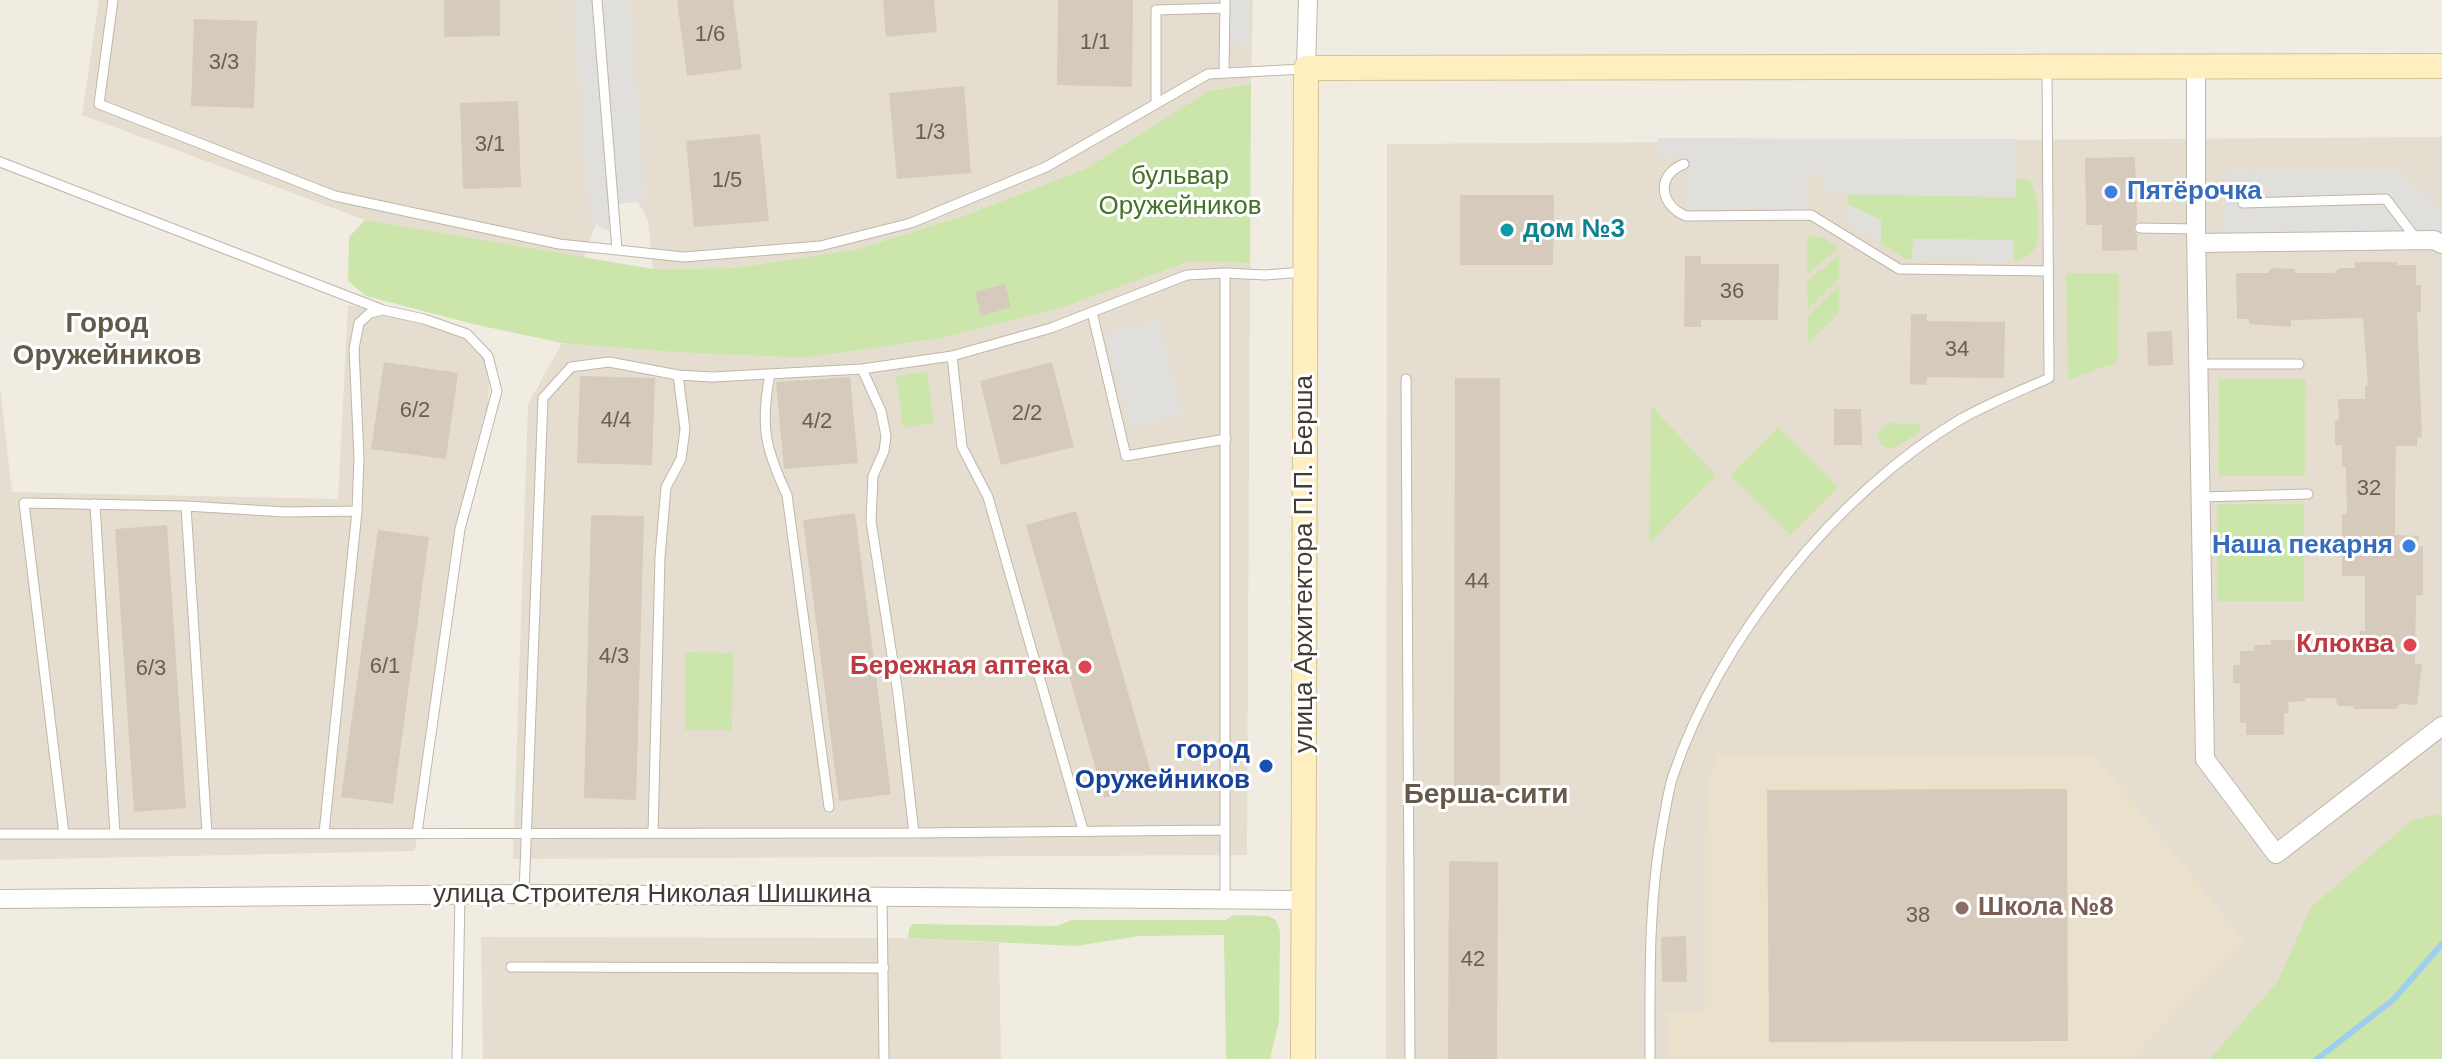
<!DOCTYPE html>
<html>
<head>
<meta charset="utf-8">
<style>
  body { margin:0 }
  canvas { display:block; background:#f1ece2 }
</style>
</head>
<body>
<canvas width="2442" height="1059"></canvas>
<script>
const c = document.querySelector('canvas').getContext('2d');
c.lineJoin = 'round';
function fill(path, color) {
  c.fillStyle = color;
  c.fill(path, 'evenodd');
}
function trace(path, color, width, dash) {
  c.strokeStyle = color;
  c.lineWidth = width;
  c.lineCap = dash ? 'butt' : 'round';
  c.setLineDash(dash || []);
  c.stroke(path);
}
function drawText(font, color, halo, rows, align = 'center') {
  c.font = font + ' Arial,sans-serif';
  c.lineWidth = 6;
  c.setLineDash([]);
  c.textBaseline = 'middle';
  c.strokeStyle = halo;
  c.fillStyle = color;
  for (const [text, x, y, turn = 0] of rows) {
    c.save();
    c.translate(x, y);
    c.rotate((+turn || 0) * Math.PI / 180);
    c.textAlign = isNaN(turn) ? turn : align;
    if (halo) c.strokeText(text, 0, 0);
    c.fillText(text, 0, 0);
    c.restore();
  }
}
fill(new Path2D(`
  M99 0H590L602 208 583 259 365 220 82 115Z
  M612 0H1253L1251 84 1208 91 1087 168 967 214 859 249 735 268 653 269 648 220 634 195Z
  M2442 137V1059H1386L1387 144Z
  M1188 262 1250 263 1247 855 513 859 528 404 562 343 672 352 804 358 942 338 1061 308Z
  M348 305 456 326 484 352 489 383 487 431 461 508 415 851 0 860V386L12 492 338 499Z
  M481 937 908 938 999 943 1001 1059H483Z`), '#e5ded0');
fill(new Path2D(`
  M1718 754H2094L2246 942 2130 1059H1667V1012L1705 1011V842L1709 781Z`), '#eae1cc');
fill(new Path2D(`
  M1251 84 1250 263 1188 262 1061 308 942 338 804 358 672 352 562 343 473 324 366 296 348 281 349 237 365 220 653 269 735 268 859 249 968 214 1087 168 1208 91Z
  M2016 178 2029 180C2039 189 2042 236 2035 248 2031 255 2022 259 2014 261L2013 240 1913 239 1912 259H1906L1881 244V220L1847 204 1848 194 2015 197Z
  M1807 236 1822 237 1839 248 1807 274Z
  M1839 256V278L1808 309 1807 281Z
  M2119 273 2118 362 2068 380 2066 273Z
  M1839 285V313L1808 343V316Z
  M927 372 934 423 903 428 896 376Z
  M2218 379H2306L2305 476H2218Z
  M1651 406 1716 475 1649 544Z
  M1888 423 1918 424 1922 431 1896 447 1888 448 1880 444 1877 434Z
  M1778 427 1838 487 1790 535 1730 475Z
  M2217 504H2304V601H2217Z
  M685 652 733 653 732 730H685Z
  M2436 814 2442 815V1059H2210L2278 981 2311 907 2411 821Z
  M1234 915 1268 916 1276 920 1280 931 1279 1021 1270 1059H1226L1224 935 1139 936 1076 946 908 938 909 929 913 924 1056 926 1072 920H1225Z`), '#cce5ab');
fill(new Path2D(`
  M573 0H629L646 201 609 205 610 231 600 227 590 218Z
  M1215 0H1250L1249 45 1233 44Z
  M1658 138 2016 139V197L1824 194V174H1806L1805 210H1686L1687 157 1657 156Z
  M2398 169 2442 211V232L2223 238V172Z
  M1847 204 1881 220V244L1847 223Z
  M1913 239 2014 240V261L1912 259Z
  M1158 320 1183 414 1130 428 1105 334Z`), '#e1dfdb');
trace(new Path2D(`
  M2317 1059 2393 1000 2442 944`), '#9ecfee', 6);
fill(new Path2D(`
  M444 0H500V36L444 37Z
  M677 0H733L742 69 687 76Z
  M883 0H934L937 32 886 37Z
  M1058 0H1133L1132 87 1057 85Z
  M194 19 257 21 254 108 191 106Z
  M964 86 971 173 897 179 889 93Z
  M518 101 521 187 463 189 460 103Z
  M760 134 769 221 694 227 686 141Z
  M2135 157 2137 221 2133 229 2137 235V250L2102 251V225H2086L2085 158Z
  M1460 195H1554L1553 265H1460Z
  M1685 256H1701V264H1779L1778 320H1701V327H1684Z
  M2355 262H2397V265H2416V285H2421V312H2417L2422 437 2417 438V446H2396L2395 501V535L2419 536 2418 546H2423V595H2416L2415 664H2422L2417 705 2400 704 2396 709H2354V706H2338L2335 698H2305V701L2288 702 2289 713H2284V735H2246V723H2240V683H2233V665H2240V651H2254V645H2271V640H2295L2294 647 2360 650V631H2365V576H2342V514H2347L2346 467H2342V445H2335V422L2339 419 2338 399H2365V386H2368L2363 318 2291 320V327L2250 324 2248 319H2237L2236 273H2268L2272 268 2295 269V273H2334L2339 268H2355Z
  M1005 284 1011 307 981 316 975 292Z
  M1911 314H1927V321L2005 322 2004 378 1927 377 1926 385 1910 384Z
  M2172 331 2173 365 2148 366 2147 332Z
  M384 362 458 373 446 459 371 449Z
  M1052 362 1074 447 1001 465 980 381Z
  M580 376 655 378 652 465 577 463Z
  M850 377 858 463 784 469 776 382Z
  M1455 378H1500V785L1454 786Z
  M1834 409H1861L1862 445H1834Z
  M1076 511 1154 783 1104 798 1026 525Z
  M855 513 891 794 839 801 803 520Z
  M591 515 644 516 636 800 584 798Z
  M167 525 186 808 134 812 115 529Z
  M378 530 429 537 393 804 341 797Z
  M2067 789 2068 1041 1769 1042 1767 790Z
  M1449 861 1498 862 1497 1059H1448Z
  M1686 936 1687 982H1662L1661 937Z`), '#d5cabb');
const lane = new Path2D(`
  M113 0 99 104 335 196 559 244 617 250
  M597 0 617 250 684 257 820 246 911 223 1046 167 1208 74 1303 69
  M1224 73 1225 0
  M1156 104V10L1225 8
  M0 162 383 310
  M1684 164C1655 175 1660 206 1686 216L1811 215 1899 269 2048 271
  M2243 203 2386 199 2417 240
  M2140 228 2196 229
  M1225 273V897
  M1092 312 1126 456 1226 439
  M952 356 962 447 988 497 1083 830
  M2199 364H2299
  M862 369 881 411 886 436 884 451 873 476 871 521 898 694 914 833
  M770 374C760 426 765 448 787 495L829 807
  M1406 379 1410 1059
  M2201 497 2308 494
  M95 504 115 834
  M186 506 285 512 357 511
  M207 833 186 506 24 503 64 834 914 833 1224 830
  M324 833 357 511 359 457 354 349 359 323 370 313 383 310 424 319 467 334 488 356 497 391 460 529 417 833
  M653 833 660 557 666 487 681 459 685 429 678 375
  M0 834H64
  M524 894 543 398 571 367 609 362 678 375 712 377 862 369 952 356 1051 328 1187 275 1225 273 1265 275 1304 272
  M882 896 884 1059
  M511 967 884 968
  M457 1059 460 894
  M1650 1059C1650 980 1648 902 1663 823 1666 808 1668 791 1673 776 1718 640 1837 492 1961 419 1989 403 2020 391 2049 378L2047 66`);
const street = new Path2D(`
  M2196 66V229L2205 759 2276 854 2442 726
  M1306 68 1308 0
  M2197 243 2434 240 2442 244
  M0 899 524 894 1303 900`);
const secondary = new Path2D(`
  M1303 1059 1306 68 2442 66`);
trace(lane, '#bfb7a8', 11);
trace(street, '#bfb7a8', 20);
trace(secondary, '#d4c194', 26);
trace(lane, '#fff', 9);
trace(street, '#fff', 18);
trace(secondary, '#feeec0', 24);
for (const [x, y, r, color] of [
  [2111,192,8,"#3f7fe0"],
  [1507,230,8,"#0f9aa8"],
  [2409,546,8,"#3f7fe0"],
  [2410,645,8,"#e0444e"],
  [1085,667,8,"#e0444e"],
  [1266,766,8,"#1a4fb4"],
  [1962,908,8,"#8d6e63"]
]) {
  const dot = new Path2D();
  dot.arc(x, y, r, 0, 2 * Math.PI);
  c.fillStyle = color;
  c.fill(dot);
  trace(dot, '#fff', 3);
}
drawText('22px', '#676055', null, [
  ["1/6",710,35],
  ["1/1",1095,43],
  ["3/3",224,63],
  ["1/3",930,133],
  ["3/1",490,145],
  ["1/5",727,181],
  ["36",1732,292],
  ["34",1957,350],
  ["6/2",415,411],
  ["2/2",1027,414],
  ["4/4",616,421],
  ["4/2",817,422],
  ["32",2369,489],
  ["44",1477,582],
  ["4/3",614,657],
  ["6/1",385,667],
  ["6/3",151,669],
  ["38",1918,916],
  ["42",1473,960]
]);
drawText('26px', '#457228', '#fff', [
  ["бульвар",1180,177],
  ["Оружейников",1180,207]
]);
drawText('bold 26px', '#366cbe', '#fff', [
  ["Пятёрочка",2127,192],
  ["Наша пекарня",2393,546,"right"]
], 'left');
drawText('bold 26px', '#0d838f', '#fff', [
  ["дом №3",1523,230]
], 'left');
drawText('26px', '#423c33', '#fff', [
  ["улица Архитектора П.П. Берша",1305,564,-90],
  ["улица Строителя Николая Шишкина",652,895]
]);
drawText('bold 26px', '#be3a42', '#fff', [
  ["Клюква",2394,645],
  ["Бережная аптека",1069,667]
], 'right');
drawText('bold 26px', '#164399', '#fff', [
  ["город",1250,751],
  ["Оружейников",1250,781]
], 'right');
drawText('bold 26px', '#785e54', '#fff', [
  ["Школа №8",1978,908]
], 'left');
drawText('bold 28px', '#655a4a', '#fff', [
  ["Город",107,324],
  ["Оружейников",107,356],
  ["Берша-сити",1486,795]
]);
</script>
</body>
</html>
